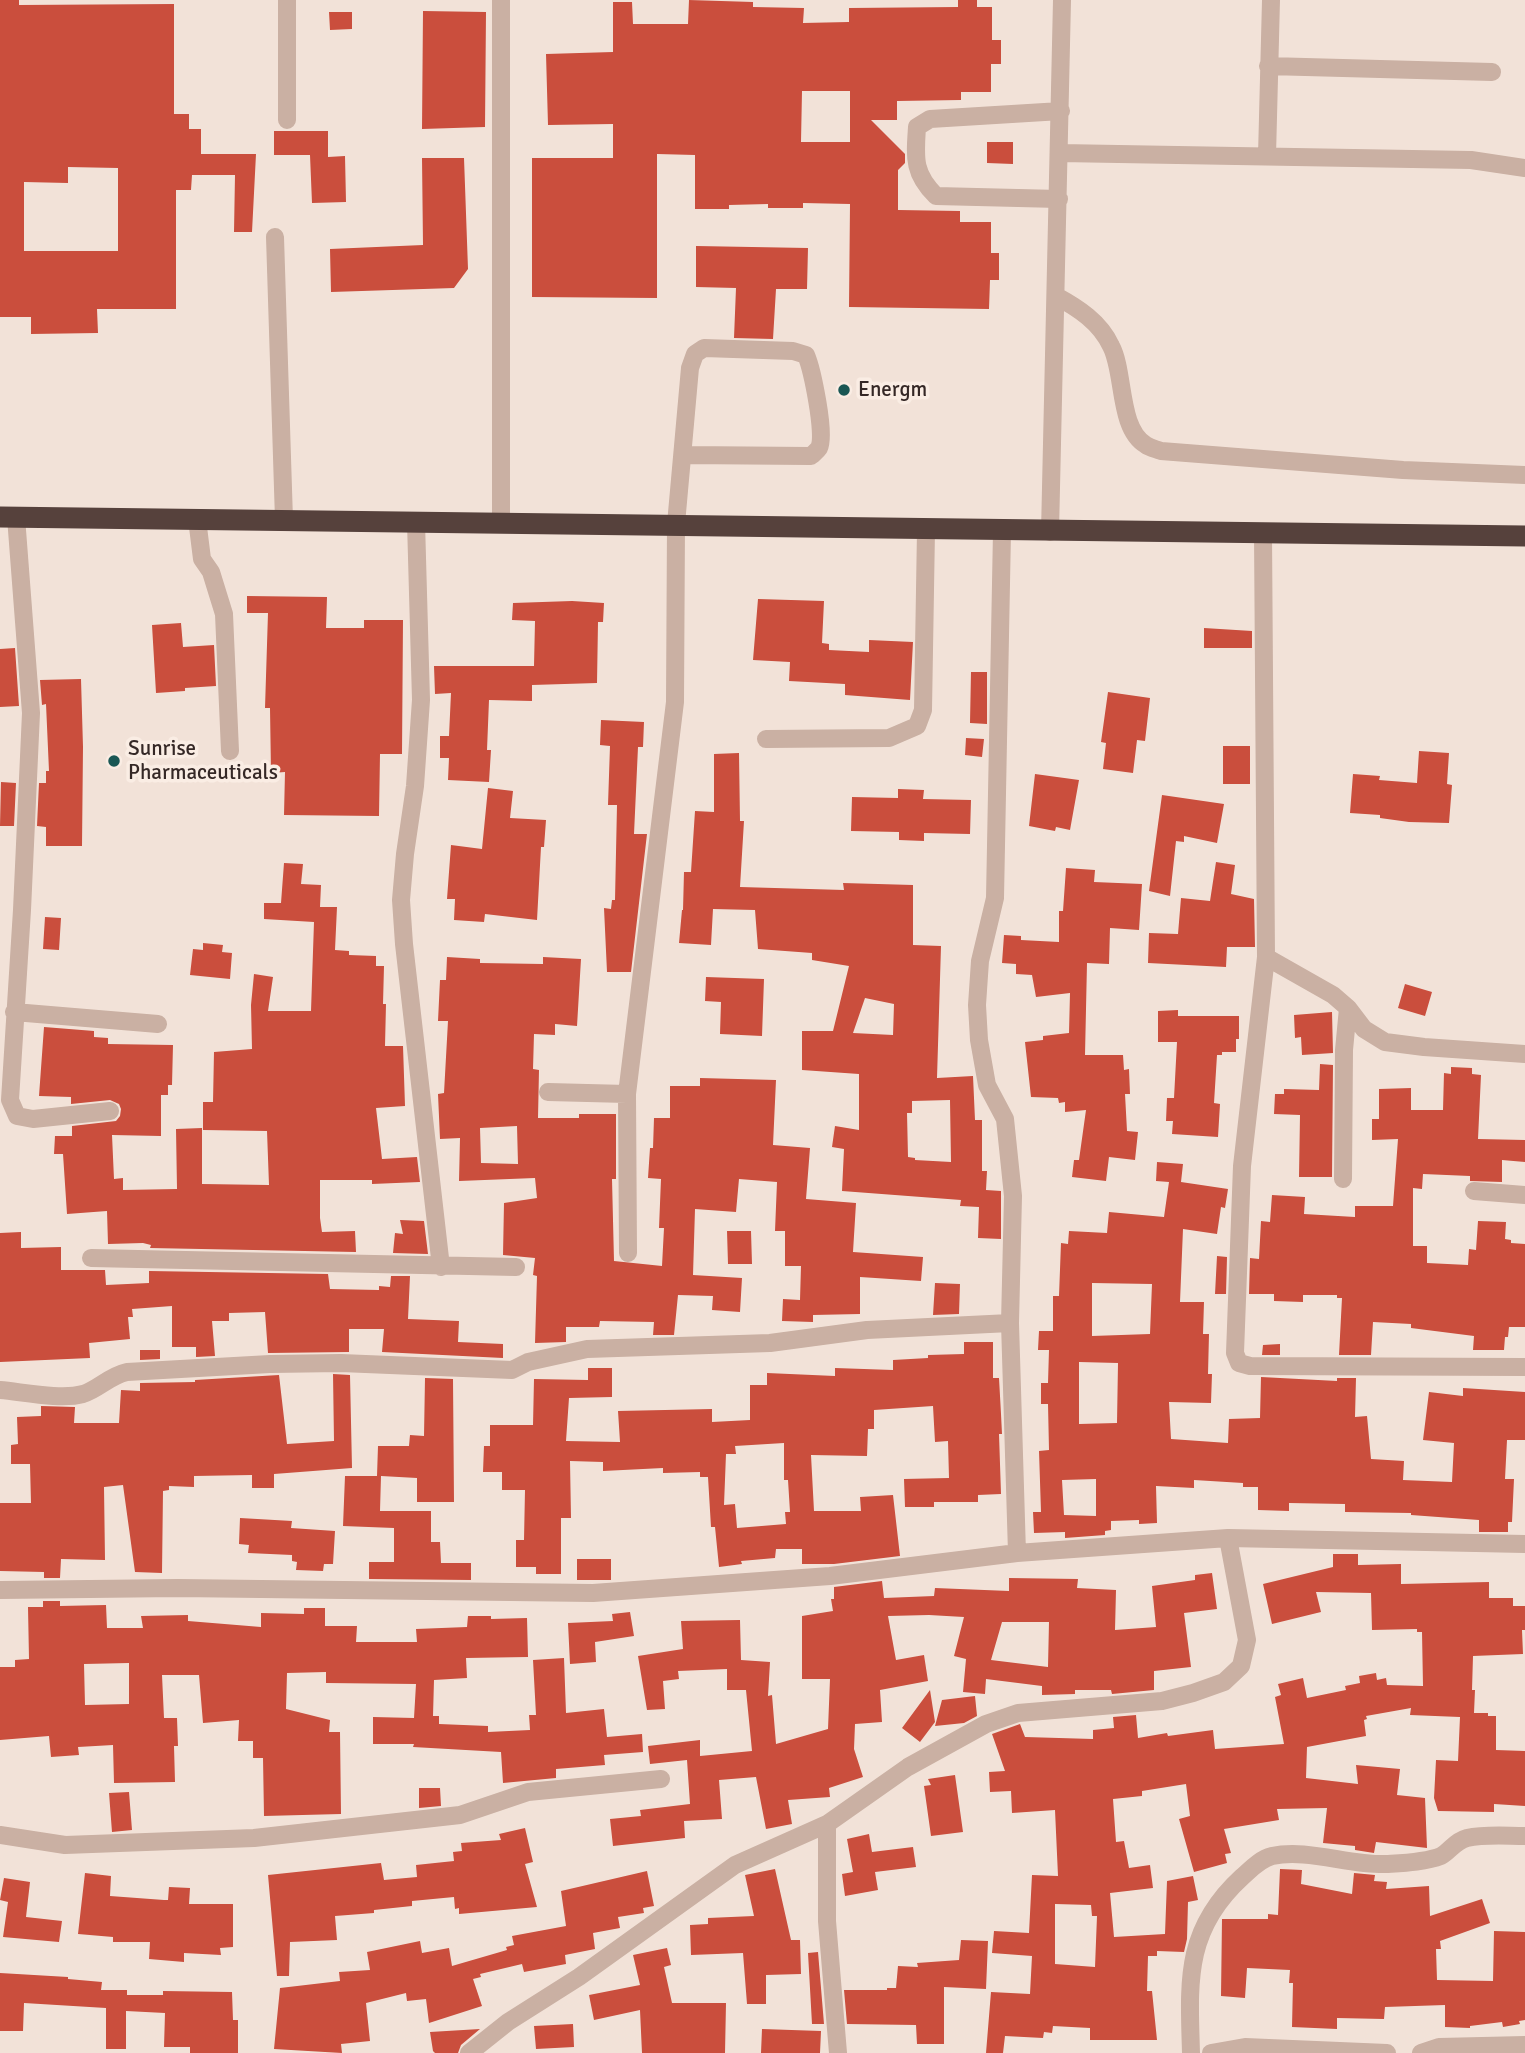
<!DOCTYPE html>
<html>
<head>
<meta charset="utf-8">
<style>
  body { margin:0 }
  canvas { display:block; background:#f2e2d8 }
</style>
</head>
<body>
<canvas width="1525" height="2053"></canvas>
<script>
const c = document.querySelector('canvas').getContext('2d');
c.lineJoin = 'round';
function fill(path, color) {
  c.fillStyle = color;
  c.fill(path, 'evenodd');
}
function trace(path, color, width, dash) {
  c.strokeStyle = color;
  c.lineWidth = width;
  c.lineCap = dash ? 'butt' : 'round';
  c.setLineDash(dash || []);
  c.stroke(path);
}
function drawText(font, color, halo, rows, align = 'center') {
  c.font = font + ' Signika,sans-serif';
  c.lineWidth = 7;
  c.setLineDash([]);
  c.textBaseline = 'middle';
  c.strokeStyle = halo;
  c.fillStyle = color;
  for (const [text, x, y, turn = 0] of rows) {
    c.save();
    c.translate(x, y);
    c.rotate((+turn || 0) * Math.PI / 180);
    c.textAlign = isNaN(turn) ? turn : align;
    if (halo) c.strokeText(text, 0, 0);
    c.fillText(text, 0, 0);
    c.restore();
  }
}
fill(new Path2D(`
  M0 0H19V5L174 4V114H189V129H201V154H256L252 232H234L235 175H192L191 190H176V309H97L98 333 31 334V317H0ZM68 167 118 168V251H24V182L68 183Z
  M689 0 753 2V7L804 8 803 23 849 22V8L958 7V0H977V7H992V40H1001V64H991V92H961V100L897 101V120H871L905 154V163L898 170V210L960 211V222H991V253H999V280H990L989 309 849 307 850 204 803 203V208H768V204L729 205V209H695V155L657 154V298L532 297V158H613V124L548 125 546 54 613 52V2H632L633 24H688ZM802 91H850V142H801Z
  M423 11 486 12 485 127 422 129Z
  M329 12H352V29L330 30Z
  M274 131H328V157L345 156 346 202 312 203 310 155H274Z
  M987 142H1013V164L987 163Z
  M422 158H464L468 269 454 288 331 292 330 249 423 245Z
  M696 246 808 248 807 289H776L773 339 734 338 736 288 696 287Z
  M247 596 327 597 326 628H364V620H403L402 754H380L379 816 284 815 285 772 271 773 270 708H265L268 613H247Z
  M758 599 824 601 822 643 829 644V650L869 652V640L913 642 910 700 845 695V684L789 681 790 662 753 660Z
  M572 601 604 603 603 622H598L597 683 532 685V701L489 700 487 750H491L489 782 448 780 449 758H440V736H449L451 693 435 694 434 666H534L535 621 512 620 513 603Z
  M181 623 183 647 214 645 216 686 185 688V691L156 693 152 625Z
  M1204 628 1252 631V648H1204Z
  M15 648 19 706 0 707V649Z
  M971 672H987V724L970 723Z
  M81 679 83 747 82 846H46V827L37 826 39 783H46V771H49L46 704 42 705 40 680Z
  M1108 692 1150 698 1145 741 1137 740 1133 773 1103 769 1106 743 1101 742Z
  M601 720 644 722 643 747H638L634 834H647L631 972H607L604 908 611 909 612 900H615L617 805H608L610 746 600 745Z
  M966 738 984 739 982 757 965 755Z
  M1223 746H1250V784H1223Z
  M1419 751 1449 753 1447 784 1452 785 1449 823 1409 822 1380 818V815L1350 813 1353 774 1380 776 1379 780 1417 783Z
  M739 753 740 821H744L740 887 844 890 843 883 913 885V945L941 946 937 1078 973 1076 975 1120H982V1171H987L986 1190 1001 1191V1239L978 1238 979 1207 960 1206 961 1200 842 1191 844 1149 832 1147 835 1126 859 1130V1074L802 1070V1031H833L849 966 812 960V953L758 949 755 910 713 909 711 945 679 943 682 910H683L684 872H691L695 811 714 812V754ZM865 998 894 1004 893 1035 853 1033ZM950 1100 951 1162 915 1160V1158L908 1157 907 1113H912V1101Z
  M1035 774 1079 780 1070 830 1056 827 1055 831 1029 826Z
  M1 782 16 783 14 826H0Z
  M488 788 513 791 510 818 546 820 544 847H541L537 920 485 914 484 922 454 920 455 899H447L451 845 482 849Z
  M898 789 924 790 923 799 971 800 970 834 924 833V841L899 840V832L851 831 852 797 898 798Z
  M1162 795 1224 804 1217 843 1184 836V842L1176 841 1170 896 1149 891Z
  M1216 862 1235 865 1231 894 1254 899 1255 947H1227L1226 967 1148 963 1149 933 1178 934 1181 898 1210 901Z
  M284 863 303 864 301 884 321 885 320 907H337L335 950 349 951V955L376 956V966H384L383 1004H386L385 1046H403L405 1106 376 1108 382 1159 417 1157 420 1182 372 1184V1180H320V1218L322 1232 355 1231 356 1252 150 1248 151 1245 143 1243 108 1244 107 1211 67 1214 63 1154H54L55 1136H72V1126L116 1121 120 1116 121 1109 119 1104 110 1100 71 1104V1097L39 1096 44 1027 94 1031V1037L108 1038V1044L173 1045 172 1085H168V1095H161V1136L112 1135 114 1179 123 1178V1190L177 1189 176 1129 202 1128V1184L269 1185 267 1131 203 1130V1102H213L214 1052 252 1049 251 1005 254 974 273 977 268 1011H311L314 922 264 919V903H281Z
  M1066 868 1095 870 1094 882 1142 884 1139 930 1110 928 1109 964 1087 963 1085 1055H1123L1124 1070 1129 1069 1130 1094H1125L1127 1131 1138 1132 1135 1160 1109 1157 1106 1181 1072 1177 1074 1160H1079L1086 1110 1065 1112V1102L1059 1103 1058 1098 1031 1097 1025 1042 1043 1040V1036L1069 1033 1070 993 1036 997 1032 975 1016 974V964L1002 963 1004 935 1021 936V940L1059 942V911H1063Z
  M45 917 61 918 59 950 43 949Z
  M203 943 223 945 222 952 232 953 230 979 190 975 193 949 203 950Z
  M447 957 480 959V963L543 964V957L581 959 577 1026 555 1024V1035L534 1034 533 1069 539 1070 538 1118H579V1114H616V1179H612L614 1261 662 1266 664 1228H659L661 1179 648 1178 650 1148H653L654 1118H670V1086H700V1078L776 1080 773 1145 810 1148 806 1199 856 1203 853 1252 923 1257 921 1281 860 1277V1314L813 1315V1322L782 1321 783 1299 800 1300 801 1266H785V1231H775L777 1182 739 1179 736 1212 695 1209 693 1275 742 1278 740 1312 712 1310 713 1296 678 1295 674 1335H653L654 1322 600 1321 599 1327H566V1342L535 1343 537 1276 533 1275 535 1258 503 1255 504 1203 537 1198 535 1178 459 1181 460 1138 440 1139 438 1094 444 1093 448 1021H438L440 980H446ZM517 1126 518 1164 481 1163 480 1128Z
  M706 977 764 979 762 1036 720 1034 721 1002 705 1001Z
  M1405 984 1432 992 1425 1016 1398 1008Z
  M1178 1010V1016H1239V1039H1236V1052H1222V1055H1217L1214 1103 1220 1104 1218 1137 1172 1134 1173 1121H1166L1167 1098H1174L1177 1042H1158V1011Z
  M1332 1012 1333 1053 1302 1055 1301 1037 1295 1038 1294 1015Z
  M1320 1064 1333 1065 1332 1177H1299L1300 1115 1274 1114 1275 1094H1284V1089L1319 1090Z
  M1451 1067 1472 1068V1074L1481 1075 1478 1139 1525 1140V1162L1502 1160V1182L1470 1181V1176L1423 1174 1422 1189 1413 1188V1246H1427V1263L1468 1265 1469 1249 1476 1250 1478 1221 1506 1222 1505 1239 1511 1240V1243L1525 1244V1327H1509L1508 1337H1505L1504 1350H1473L1474 1336 1411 1328V1324L1373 1322 1371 1355H1339L1342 1298H1337V1295H1303V1302L1274 1301V1294H1249L1250 1258 1259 1259 1261 1221 1270 1222 1272 1195 1305 1197 1304 1214 1355 1217V1206H1393L1398 1139 1372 1140V1119H1379V1089L1411 1088V1110H1443L1444 1073 1451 1074Z
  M1157 1162 1183 1164 1181 1182 1228 1189 1225 1208 1221 1207 1217 1234 1183 1229 1180 1302H1204L1203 1334H1209L1208 1374H1212L1211 1403 1169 1402 1171 1439 1228 1443 1229 1419 1260 1418 1261 1377 1337 1381V1378H1356L1355 1417 1367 1416 1371 1459 1404 1461 1403 1480 1452 1482 1454 1443 1423 1440 1429 1392 1463 1396V1388L1525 1392V1440H1507L1505 1479H1514L1512 1522H1508V1532H1479V1520L1411 1515V1513L1345 1512V1504L1289 1503V1511L1258 1510V1487H1243V1483L1194 1480V1488L1156 1486 1157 1523 1139 1524V1520L1111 1521V1530L1105 1531V1535L1065 1538V1532L1034 1533 1033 1512H1041L1039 1451 1049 1450 1048 1404H1041V1383H1048L1049 1350H1038L1039 1331H1053V1296H1059L1061 1243 1068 1244 1069 1231 1107 1233 1109 1212 1164 1217 1169 1182 1156 1181ZM1092 1283 1152 1284 1150 1334 1092 1336ZM1079 1362 1118 1363 1117 1423 1079 1424ZM1096 1479V1516L1064 1515 1062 1480Z
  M400 1220 424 1221 428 1254 393 1253 395 1233 403 1234Z
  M727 1231H751L752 1264H728Z
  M21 1232V1248L61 1247V1270H105L106 1285 149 1283V1271L328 1274 330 1289 379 1290V1286L390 1287 391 1276H410L408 1319 459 1321 458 1342 503 1344V1358L382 1352 384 1329H349V1352L268 1353 265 1312 229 1313V1321H212L215 1356 196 1357V1347H172V1306L132 1309 133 1317H128L130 1339 89 1343 90 1358 0 1362V1233Z
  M1217 1256 1227 1257 1226 1294H1215Z
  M935 1283 960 1284 959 1314 933 1315Z
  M964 1342H993V1378H999L1001 1414 1002 1434H999L1001 1494 978 1495V1502H934V1507H905L904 1479 949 1478 948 1441 935 1442 933 1406 874 1410V1429H868L867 1456 811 1455 814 1511H861L860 1497 893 1495 900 1556 834 1564H802V1549H776L775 1558 741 1561 742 1564 719 1567 715 1527H711L708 1477H700V1472L663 1473V1468L603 1471V1462L570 1461 571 1518H561V1574H536V1567H516V1540H524L525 1490H502V1472H483L484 1446H490V1425H533L534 1379 588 1380V1368H612V1397L569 1398 566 1441 620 1442 618 1411 712 1409V1422L750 1420V1385H767V1373L835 1376V1368L893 1370V1360L928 1358V1355L964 1354ZM784 1443V1480H788L790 1512H785L786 1524 737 1528 735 1504 724 1505 726 1454H736L735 1446Z
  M1280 1344V1355H1262L1263 1345Z
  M140 1350H160V1359L140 1360Z
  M333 1374 350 1375 352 1468 274 1474V1488H252V1475L194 1476V1487L169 1486V1490L163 1491 162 1573 135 1572 123 1485 104 1487 105 1560 61 1559 60 1578H44V1572L0 1571V1503H31L30 1464H11V1445L18 1444 17 1417 41 1416V1406L75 1407 74 1423H119L121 1390 140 1391V1383L195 1382V1380L279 1375 287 1444 334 1441Z
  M425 1378 453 1379 454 1502H417V1478L381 1476 380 1511H431V1542H440L441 1563H471V1580L369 1579V1562H394V1528L343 1526 345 1476H377L378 1446H409L410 1435 424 1436Z
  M240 1518 292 1521 291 1528 335 1531 333 1564H324L323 1571 296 1570 297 1562 292 1561V1555L248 1553 249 1545 239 1544Z
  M1333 1554H1358V1565L1401 1564V1584L1489 1582V1598H1513V1606H1525V1630H1522L1523 1654 1473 1656 1472 1690H1475L1474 1713H1488V1716H1496V1750L1525 1751V1806L1494 1804V1812L1438 1811 1434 1798 1436 1760 1458 1761 1460 1717 1410 1715 1411 1708 1366 1716 1367 1719 1364 1720 1366 1736 1307 1747 1306 1778 1358 1784 1356 1765 1400 1769 1397 1795 1425 1798 1427 1848 1376 1842 1374 1853 1355 1850V1846L1323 1843 1327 1808 1277 1809 1279 1820 1224 1829 1231 1853 1225 1854 1227 1863 1194 1872 1179 1819 1190 1816 1186 1784 1142 1791V1796L1113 1799 1116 1842 1124 1841 1129 1868 1150 1865 1153 1888 1110 1893 1114 1937 1165 1934 1167 1881 1193 1876 1198 1900 1188 1902 1187 1939 1184 1952 1157 1951V1956H1148L1147 1991H1152L1157 2040H1090V2028L1053 2026 1052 2033 1044 2032 1043 2038 1005 2036 1003 2053H986L991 1992 1030 1994 1032 1956 992 1953 994 1931 1029 1933 1032 1875 1058 1876 1055 1810 1012 1813 1011 1791 990 1792 989 1772 1005 1771 992 1734 1020 1724 1025 1737 1093 1739V1730L1114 1728 1113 1717 1136 1715 1138 1738 1167 1733 1168 1736 1213 1730 1215 1749 1284 1744 1275 1697 1281 1695 1278 1684 1303 1678 1307 1698 1346 1690 1345 1686 1360 1683 1359 1676 1376 1673 1377 1680 1386 1678 1387 1685 1423 1686 1422 1632H1417V1629L1372 1630 1371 1593 1316 1592 1321 1612 1272 1624 1263 1584 1333 1567ZM1055 1904 1091 1905 1092 1916H1097L1095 1967 1055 1964Z
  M577 1559H611V1580H577Z
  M1212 1573 1217 1609 1184 1613 1191 1667 1154 1671V1690L1112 1694 1111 1690H1075V1694L1042 1695V1686L986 1679 985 1694 963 1692 966 1659 954 1656 964 1617 929 1615 888 1616 896 1660 924 1655 928 1681 880 1690 882 1722 855 1724 854 1749 863 1777 829 1788 830 1797 788 1800 792 1824 766 1829 756 1777 719 1780 722 1819 684 1821 685 1838 613 1846 610 1819 641 1816 640 1810 690 1804 687 1760 650 1764 648 1746 700 1740V1756L752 1751 746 1690H727V1669L678 1671 679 1679 663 1681 665 1709 647 1710 638 1656 683 1649 681 1621 740 1620 741 1660 770 1662 768 1696 772 1695 776 1744 828 1729 830 1679H802V1616L833 1611 831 1599H834V1587L882 1581 884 1598 934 1596 935 1588 1009 1591V1578L1078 1579 1077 1588 1116 1590 1115 1630 1156 1627 1152 1586 1195 1580V1575ZM1002 1622H1049L1048 1667 991 1660Z
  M43 1601H60V1606L106 1605 107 1628H143L141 1616 188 1615V1621L261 1627V1613L304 1614V1608H325V1626H357L356 1642H417L416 1629 467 1627 468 1616H491V1619L527 1618 528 1657 466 1658 467 1678 434 1680 433 1716H439V1724L488 1726V1732L530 1730 529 1715H536L533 1660 564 1658 566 1713 604 1709 607 1737 642 1734 643 1752 604 1755 605 1765 556 1769V1778L503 1783 501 1752 413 1747 414 1744H373V1717L414 1718 416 1684 326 1683V1672L287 1673 286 1709 330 1720 329 1732H340L341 1814 264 1816 263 1758H253V1741H238L239 1720 203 1723 199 1675H162L164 1718H177L178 1746H174L175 1782 114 1783 113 1745 78 1747 79 1755 51 1757 49 1736 0 1740V1667H15V1660L29 1659 28 1607H43ZM129 1663V1704L85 1705 84 1664Z
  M630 1612 634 1636 595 1642 596 1662 570 1664 568 1623 613 1621 612 1614Z
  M930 1690 935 1722 920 1742 902 1728Z
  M975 1696 977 1716 964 1723 935 1726 942 1700Z
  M955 1775 963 1832 931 1836 924 1786 931 1785 928 1779Z
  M419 1788H440L441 1806 419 1808Z
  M129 1792 132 1830 112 1832 109 1793Z
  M525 1828 533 1862 525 1864 537 1907 459 1914V1908L455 1909 454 1897 412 1901V1906L374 1910V1913L335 1916 337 1940 290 1942 289 1976H277L268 1875 381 1863 384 1880 417 1877 416 1865 454 1861 453 1852 462 1851 461 1843 501 1840 499 1834Z
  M869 1834 872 1852 913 1847 916 1867 875 1872 878 1890 845 1896 842 1874 853 1872 847 1839Z
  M775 1869 791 1940H800L801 1974 766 1975V2004H747L743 1953 691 1955 690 1925 708 1924V1918L754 1916 745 1875Z
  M1280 1869 1302 1870 1301 1884 1352 1894 1354 1873 1375 1875 1374 1881 1387 1882 1386 1889 1429 1886 1430 1916 1482 1899 1490 1923 1440 1941 1441 1949H1436L1437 1980 1493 1981 1494 1931 1525 1932V2020L1519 2021 1520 2024 1503 2027 1502 2022 1470 2026V2028L1445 2027V2005L1385 2007 1384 2019 1337 2018V2029L1292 2027 1293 1983H1289L1290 1970 1247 1968 1245 1998 1221 1996 1222 1919H1268V1914L1278 1915Z
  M647 1871 654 1906 643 1908 644 1913 618 1917 620 1928 593 1933 595 1949 565 1955 566 1964 524 1972 522 1964 480 1974 481 1977 473 1979 482 2006 429 2023 426 1999 407 2001 406 1993 366 2003 370 2041 341 2044 342 2053 274 2049 280 1988 340 1981 339 1972 370 1970 367 1952 420 1941 422 1953 449 1948 452 1966 507 1950 506 1947 514 1945 512 1936 566 1926 561 1891Z
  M85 1873 111 1876 110 1896 164 1900H168L169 1887 190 1888 189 1904H233V1947L220 1948 221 1955 184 1953V1962L149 1959 150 1942H113V1937L78 1934Z
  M4 1878 30 1882 26 1917 62 1921 59 1942 3 1937 8 1902 0 1900Z
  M961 1940 988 1941 986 1989 944 1987V2044H917L916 2025 847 2024 844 1990H887V1988H896L898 1966 918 1967 917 1963 959 1960Z
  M667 1948 671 1965 664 1967 672 2003H726L725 2053H642L640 2010 594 2020 589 1995 640 1985 633 1955Z
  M818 1952 824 2024H812L808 1953Z
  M0 1973 68 1977V1979L102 1982 101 1990H127V1995H163V1991L232 1992 233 2020H238V2053H190V2047H164L165 2013 126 2011V2049H106V2008L24 2003 23 2031H0Z
  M573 2024 574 2047 536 2049 534 2026Z
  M480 2029 461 2045 458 2053H435L433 2051 430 2032Z
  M762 2029 821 2031 820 2053H761Z`), '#ca4e3d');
trace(new Path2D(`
  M287 0V120
  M501 0V523
  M1268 66 1492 72
  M1060 153 1471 160 1525 168
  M1267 156 1271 0
  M1059 199 936 196C913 173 915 158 917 127L930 119 1061 111
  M275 237 284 520
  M1056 296C1078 308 1100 322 1111 346 1125 372 1118 429 1146 445 1150 448 1156 449 1161 451L1403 470 1525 475
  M16 517 31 713 22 910 10 1100 17 1116 33 1119 110 1111
  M197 519 202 559 211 572 224 614 230 751
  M416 522 421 700 415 786 405 854 401 900 404 944 441 1267
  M1002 531 995 898 980 961 977 1005 979 1040 987 1085 1005 1119 1013 1196 1010 1323 1017 1553
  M1050 532 1062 0
  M1263 533 1266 957 1242 1166 1235 1353 1239 1363 1250 1366 1525 1367
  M766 739 889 738 917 726 923 710 926 530
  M1266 957 1333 995 1348 1008 1364 1029 1385 1042 1424 1047 1525 1054
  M14 1012 158 1024
  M548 1092 627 1094
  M1343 1179 1344 1050 1348 1008
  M1474 1191 1525 1195
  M628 1253 627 1094 675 702 676 524 690 368 695 354 704 348 793 351 806 355C812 369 826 435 819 448 817 451 814 453 811 456L683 455
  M91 1258 516 1267
  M0 1390C23 1392 61 1400 83 1394 99 1389 109 1376 127 1372L270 1364 341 1363 512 1370 528 1362 587 1349 770 1343 867 1330 1010 1323
  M0 1590 178 1588 593 1593 830 1576 1017 1553 1228 1538 1525 1544
  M827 1824V1921L838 2053
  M0 1835 65 1845 254 1838 460 1815 528 1792 661 1779
  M469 2053 508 2022 579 1977 735 1865 827 1824 908 1767 986 1724 1018 1713 1162 1701 1193 1693 1224 1682 1241 1666 1247 1640 1228 1538
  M1191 2053C1189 1982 1184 1930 1242 1877 1251 1869 1260 1859 1272 1856 1307 1848 1351 1866 1388 1864 1404 1863 1426 1862 1441 1856 1450 1851 1455 1841 1467 1838 1485 1834 1506 1836 1525 1836
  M1211 2053 1245 2047 1387 2053
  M1421 2053 1439 2047 1525 2045`), '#cab0a3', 18);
trace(new Path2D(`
  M0 517 1525 536`), '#56413c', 21);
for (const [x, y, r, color] of [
  [844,390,7,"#1a5754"],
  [114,761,7,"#1a5754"]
]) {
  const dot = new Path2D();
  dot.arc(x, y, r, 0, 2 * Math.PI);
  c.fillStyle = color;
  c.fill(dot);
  trace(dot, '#faede4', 2.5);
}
drawText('21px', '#352826', '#faede4', [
  ["Energm",858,390],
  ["Sunrise",128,749],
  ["Pharmaceuticals",128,773]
], 'left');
</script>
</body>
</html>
